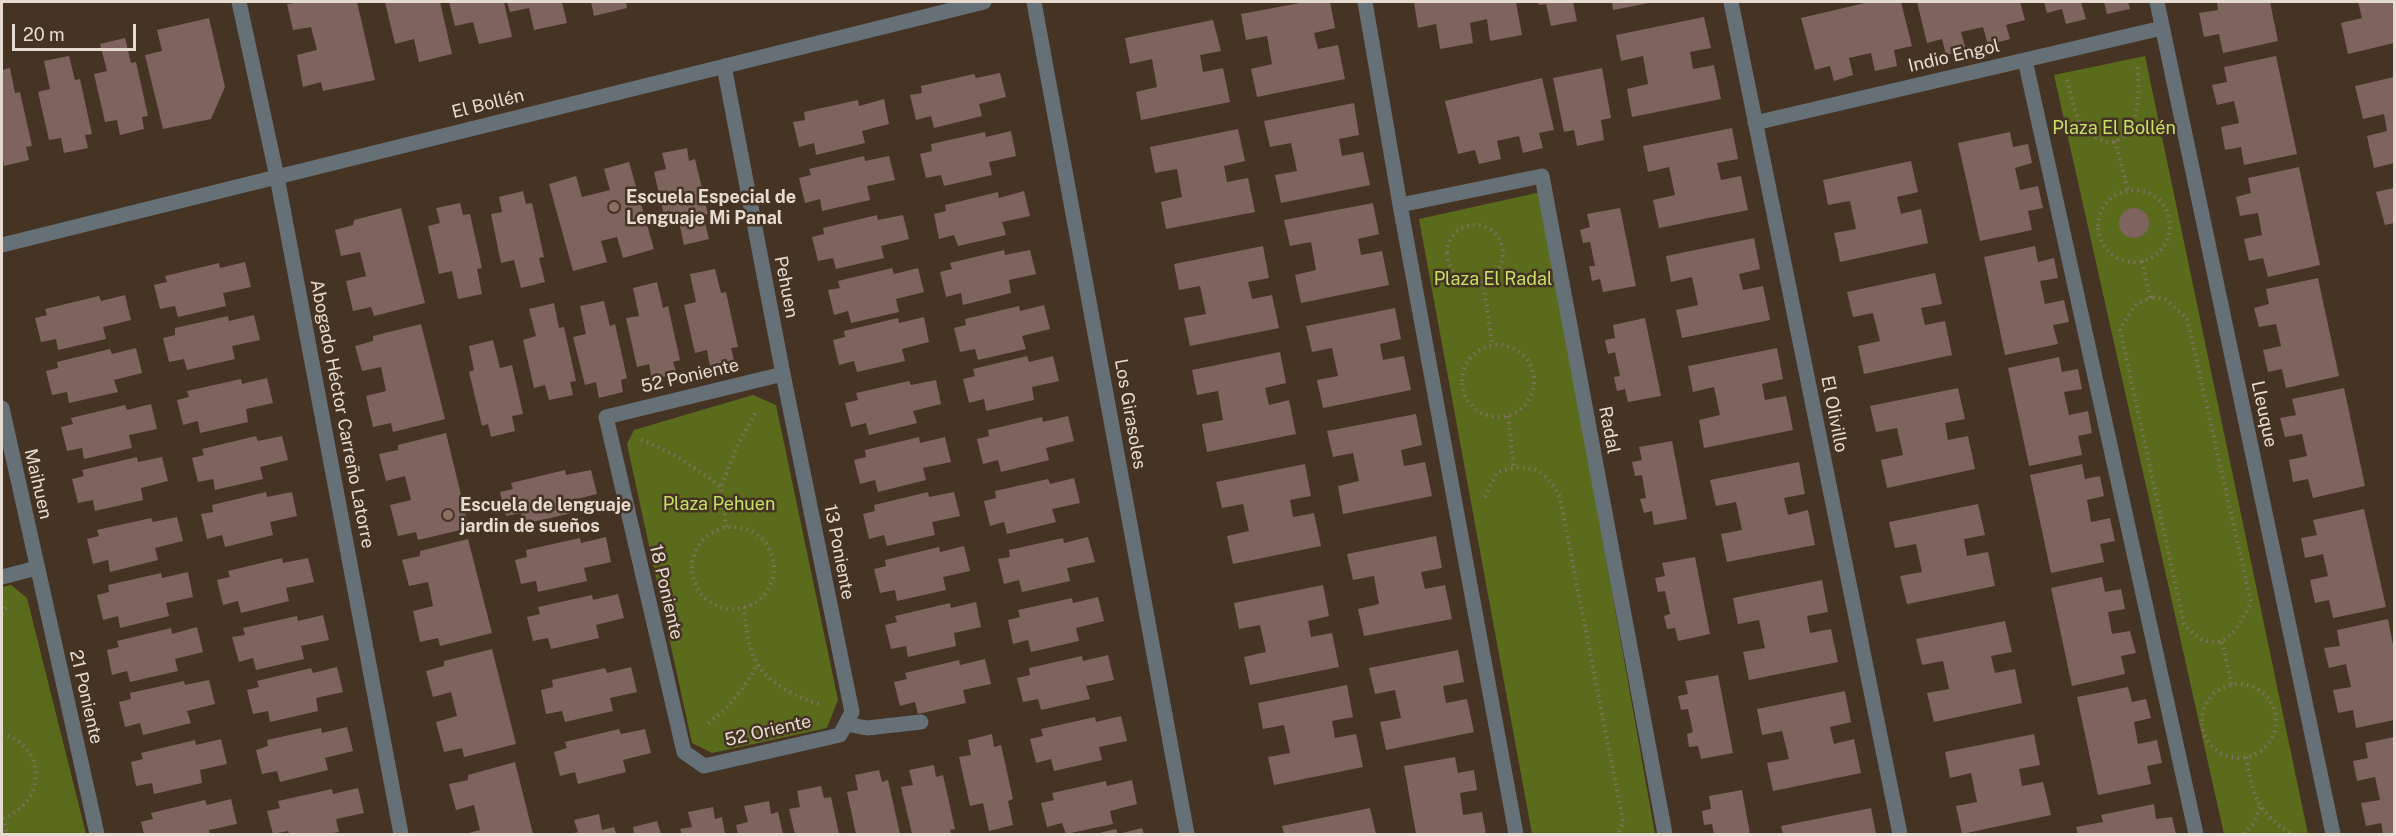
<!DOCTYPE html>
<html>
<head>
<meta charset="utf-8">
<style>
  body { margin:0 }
  #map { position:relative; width:2396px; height:836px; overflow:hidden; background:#453424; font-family:"Public Sans",sans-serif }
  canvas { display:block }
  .frame { position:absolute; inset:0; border:3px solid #e6dbd1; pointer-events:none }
  .scale { position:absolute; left:12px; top:24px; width:124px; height:27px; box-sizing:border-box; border:3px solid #e6dbd1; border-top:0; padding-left:8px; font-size:18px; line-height:21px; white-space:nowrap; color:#e6dbd1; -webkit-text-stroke:4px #453424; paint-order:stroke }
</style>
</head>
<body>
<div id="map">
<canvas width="2396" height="836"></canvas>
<div class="frame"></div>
<div class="scale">20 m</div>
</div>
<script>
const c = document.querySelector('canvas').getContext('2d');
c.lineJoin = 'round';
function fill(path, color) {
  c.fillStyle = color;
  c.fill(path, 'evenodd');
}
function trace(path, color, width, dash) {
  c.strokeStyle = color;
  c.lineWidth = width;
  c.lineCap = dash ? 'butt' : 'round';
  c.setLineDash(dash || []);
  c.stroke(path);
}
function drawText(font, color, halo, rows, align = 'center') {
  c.font = font + ' "Public Sans",sans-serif';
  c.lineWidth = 5;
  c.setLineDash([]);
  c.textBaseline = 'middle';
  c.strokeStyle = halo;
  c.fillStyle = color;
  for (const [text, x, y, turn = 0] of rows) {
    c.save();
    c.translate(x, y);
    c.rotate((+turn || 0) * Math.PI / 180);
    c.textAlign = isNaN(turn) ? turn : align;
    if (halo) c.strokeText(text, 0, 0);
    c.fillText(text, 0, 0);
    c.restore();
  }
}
fill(new Path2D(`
  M2145 56 2308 834H2224L2054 75Z
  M1541 192 1655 834H1532L1419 219Z
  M753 395 776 405 838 700 827 728 712 753 692 743 627 444 634 430Z
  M11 585 27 598 86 834H2V587Z`), '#5a6b1b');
fill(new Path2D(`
  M300 2H357L375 80 323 91 321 82 303 87 297 55 317 50 311 27 293 30 287 4Z
  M385 2H440L452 54 419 62 414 39 395 44Z
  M449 2H504L512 37 479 44 473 22 455 26Z
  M507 2H562L567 23 534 30 529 8 510 12Z
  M591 2H626L627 8 594 16Z
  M1305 2H1330L1335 28 1314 33 1318 49 1338 45 1345 79 1257 97 1251 69 1272 64 1267 36 1246 40 1241 14Z
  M1414 2H1516L1522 35 1490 41 1487 19 1470 23 1473 43 1440 49 1436 24 1418 28Z
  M1538 2H1573L1577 21 1551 26 1546 4 1539 5Z
  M1612 2H1649V3L1613 10Z
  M1869 2H1901L1912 46 1894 50 1897 66 1875 71 1871 53 1849 58 1853 75 1834 81 1830 66 1815 70 1801 18Z
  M1917 2H2020L2025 20 2006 25 2010 39 1988 45 1983 27 1961 32 1966 50 1946 55 1942 39 1927 43Z
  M2044 2H2081L2086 19 2066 24 2062 9 2047 13Z
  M2104 2H2128L2130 9 2107 14Z
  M2217 2H2270L2278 41 2223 53 2219 34 2204 37 2199 13 2218 10Z
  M2358 2H2394V43L2348 54 2341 23 2362 18Z
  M1704 17 1711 48 1690 52 1693 69 1714 65 1721 99 1632 117 1627 89 1648 84 1643 56 1621 61 1616 35Z
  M209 18 225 87 211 119 163 129 145 55 162 51 157 30Z
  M1213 20 1221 51 1200 55 1203 72 1223 68 1230 102 1141 120 1136 92 1157 87 1152 59 1130 64 1125 38Z
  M125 38 131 63 136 62 148 116 142 117 144 129 120 135 117 120 105 122 94 74 107 71 100 44Z
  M69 56 75 80 80 79 92 134 85 135 88 148 64 153 61 138 49 140 38 92 50 89 44 61Z
  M2276 56 2297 154 2244 165 2241 147 2225 150 2221 127 2239 123 2234 101 2217 105 2212 85 2227 82 2224 67Z
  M10 68 15 93 20 92 32 146 26 147 29 160 4 166 2 153V70Z
  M1602 68 1611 118 1601 120 1604 140 1577 146 1574 130 1564 132 1553 78Z
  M1000 73 1006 97 979 104 982 116 934 128 931 116 916 120 910 95 922 93 921 86 974 74 976 78Z
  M2394 77V163L2374 168 2367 136 2387 131 2384 114 2363 119 2355 86Z
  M1542 78 1554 130 1539 133 1543 148 1523 153 1519 136 1497 141 1501 159 1479 164 1475 150 1458 154 1445 101Z
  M884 99 889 124 862 131 865 143 816 155 814 143 799 147 793 122 805 120 804 112 858 100 859 106Z
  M1354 103 1359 135 1339 139 1342 156 1363 152 1370 185 1281 203 1275 175 1297 171 1291 143 1270 147 1264 121Z
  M1732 128 1738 159 1717 163 1721 180 1741 176 1748 210 1659 228 1653 200 1675 195 1669 167 1648 172 1643 146Z
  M1238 129 1245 161 1224 166 1227 182 1248 178 1255 212 1166 229 1161 202 1182 197 1177 169 1155 173 1150 147Z
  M1011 131 1016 156 989 162 992 175 944 186 941 175 926 178 920 154 932 151 931 144 985 132 986 137Z
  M2010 132 2013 147 2028 144 2032 163 2015 168 2020 190 2038 186 2043 208 2028 211 2032 230 1980 241 1958 143Z
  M687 148 689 161 695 159 708 214 703 215 709 239 684 245 678 217 665 220 654 172 666 169 662 153Z
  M864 156 865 161 889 156 895 180 867 186 870 200 822 211 820 199 805 203 799 178 811 175 809 169Z
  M1911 161 1918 192 1897 197 1901 214 1921 209 1928 243 1840 262 1834 233 1856 229 1850 201 1828 205 1823 180Z
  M629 162 654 249 623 258 617 237 601 241 607 262 573 271 549 184 576 176 582 197 610 190 604 169Z
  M2299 167 2320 265 2268 277 2263 258 2249 261 2244 239 2262 235 2258 213 2240 216 2236 197 2251 193 2248 178Z
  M2394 188V223L2385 225 2376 192Z
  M523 191 526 204 532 203 544 257 539 258 545 282 521 288 514 260 501 263 491 214 502 212 499 197Z
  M1024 191 1030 216 1002 222 1006 235 958 246 954 235 939 239 934 214 946 211 945 205 998 192 999 198Z
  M460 203 463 215 470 214 482 268 477 269 482 294 458 299 452 271 439 274 428 226 440 223 436 208Z
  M1373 203 1379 234 1358 239 1361 255 1382 251 1389 285 1301 303 1295 275 1316 270 1311 242 1290 246 1284 220Z
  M2119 223a15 15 0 1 1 30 0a15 15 0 1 1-30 0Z
  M401 208 425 303 374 316 371 307 353 311 346 281 366 276 360 252 341 256 335 230 353 225 354 220Z
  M1620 208 1636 286 1603 292 1600 279 1592 281 1589 266H1595L1590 242 1583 243 1580 230 1590 227 1587 214Z
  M877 215 878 220 903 215 909 239 881 246 884 258 836 269 833 258 818 261 812 237 824 234 823 228Z
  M1754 238 1760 269 1739 274 1743 290 1763 286 1770 320 1682 338 1676 310 1698 305 1692 277 1671 282 1666 256Z
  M1263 246 1269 278 1248 282 1252 299 1272 295 1279 328 1190 346 1184 318 1206 314 1200 286 1179 290 1174 264Z
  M2035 246 2038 262 2054 258 2058 278 2040 281 2045 304 2064 300 2069 322 2053 325 2058 344 2005 355 1984 257Z
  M1004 250 1005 255 1030 250 1036 274 1009 280 1011 293 963 305 961 293 946 297 940 272 952 269 950 263Z
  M245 262 251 287 223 293 226 306 178 317 175 306 160 309 154 285 167 282 165 276 219 263 220 268Z
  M892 268 894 274 918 268 924 292 896 299 899 312 851 323 848 311 834 315 828 290 840 288 838 281Z
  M715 269 721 293 726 292 738 347 731 348 734 360 710 366 707 350 695 353 684 305 696 302 690 274Z
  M1935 273 1942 304 1921 308 1925 325 1945 321 1952 355 1864 374 1858 346 1880 341 1873 313 1853 317 1847 292Z
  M2318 278 2339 376 2286 388 2282 369 2268 372 2263 350 2281 346 2276 324 2259 327 2254 308 2269 304 2266 289Z
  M657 282 663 308 668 306 680 360 673 362 677 374 652 379 649 364 637 367 626 318 639 316 633 288Z
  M125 295 131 320 103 327 106 339 58 350 56 339 41 342 35 318 47 315 45 309 99 296 101 301Z
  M604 301 610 326 615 324 627 378 621 380 623 392 599 398 596 382 585 385 573 337 586 334 580 306Z
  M554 303 559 328 564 327 576 381 570 382 573 395 549 400 545 385 534 388 523 340 536 336 529 309Z
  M1044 305 1050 329 1022 336 1026 349 978 360 975 349 960 352 954 328 966 325 965 319 1019 306 1020 311Z
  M1395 308 1401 339 1380 344 1383 360 1404 356 1411 390 1323 408 1317 380 1338 376 1332 348 1312 352 1306 326Z
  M254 315 260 340 232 346 235 359 187 370 184 359 169 362 163 338 175 335V328L228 316 229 321Z
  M924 317 929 342 902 349 905 361 857 372 854 361 839 365 833 340 845 337 844 331 898 318 899 323Z
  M1645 318 1661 396 1628 402 1625 389 1617 391 1614 377 1620 376 1615 352 1608 354 1605 340 1615 338 1613 325Z
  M421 324 445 419 393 432 391 423 373 427 366 396 386 391 381 367 362 371 355 346 373 341V336Z
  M493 340 500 368 512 365 523 414 512 416 515 431 491 437 488 424 482 426 469 372 474 370 469 346Z
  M136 348 142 373 114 380 118 392 69 403 67 392 52 395 46 371 58 368 57 362 110 349 112 354Z
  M1777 348 1783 379 1762 384 1765 400 1786 396 1793 430 1704 448 1699 420 1720 415 1714 387 1693 392 1688 366Z
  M1280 352 1286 383 1265 388 1269 405 1289 400 1296 434 1207 452 1202 424 1223 420 1218 391 1197 395 1192 370Z
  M1027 356 1029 362 1053 356 1059 381 1032 387 1034 400 986 411 984 399 969 403 963 379 975 376 973 369Z
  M2059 357 2062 372 2078 369 2082 389 2064 392 2069 415 2088 411 2092 433 2078 436 2082 455 2029 466 2008 368Z
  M267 378 273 403 246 409 248 422 200 433 198 421 183 425 177 400 189 397 187 391 241 379 242 384Z
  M936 380 941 404 913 411 917 423 869 435 866 423 851 427 845 403 858 400 856 393 909 381 911 385Z
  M1958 388 1965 419 1945 423 1948 440 1968 436 1975 469 1887 488 1881 460 1903 455 1897 428 1876 432 1870 406Z
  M2344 388 2365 486 2313 498 2308 479 2293 482 2289 460 2307 456 2302 434 2285 437 2280 418 2296 415 2292 399Z
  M151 404 157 429 129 435 132 448 84 459 82 448 67 451 61 427 73 424 71 418 125 405 127 410Z
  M1416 414 1422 445 1401 450 1404 466 1425 462 1432 496 1343 514 1338 486 1359 481 1353 453 1333 457 1327 431Z
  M1068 416 1074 441 1046 448 1049 460 1001 472 998 460 983 464 977 439 989 436 988 430 1042 417 1043 422Z
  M446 433 469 528 418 540 416 532 398 536 390 505 411 500 405 476 386 481 379 454 398 450V445Z
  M256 436 258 441 282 436 288 460 260 467 263 479 215 490 213 479 198 482 192 458 204 455 202 449Z
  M919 437 920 443 945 437 951 462 923 468 926 480 878 492 875 480 860 484 854 460 866 457 865 450Z
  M1672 441 1687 519 1654 525 1652 511 1644 513 1640 499 1646 498 1642 475 1635 476 1632 462 1642 460 1639 447Z
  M137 457 138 462 162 457 168 481 141 488 143 500 95 511 93 500 78 503 72 479 84 476 82 470Z
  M1799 462 1805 494 1784 498 1788 515 1808 510 1815 545 1727 562 1721 534 1742 530 1736 502 1716 506 1710 480Z
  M1305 464 1311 496 1290 500 1293 517 1314 513 1321 546 1233 564 1227 536 1249 531 1243 504 1222 508 1216 482Z
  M2082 464 2085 479 2100 476 2104 496 2087 500 2091 522 2110 518 2115 541 2100 544 2104 562 2051 573 2030 475Z
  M565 470 566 475 591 470 597 494 569 501 572 513 524 524 521 513 506 516 500 492 513 489 511 483Z
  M1074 478 1080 503 1052 509 1056 522 1007 534 1004 522 990 526 984 501 996 498 995 491 1048 479 1050 484Z
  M266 492 267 497 292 492 297 516 270 522 273 535 225 547 222 535 207 539 201 514 213 512 212 505Z
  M928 492 929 497 954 492 960 516 932 522 935 535 887 546 884 535 869 539 863 514 875 511 874 505Z
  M1978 504 1985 535 1964 539 1967 556 1988 552 1995 586 1907 604 1900 576 1922 572 1916 544 1895 548 1889 522Z
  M2364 509 2386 607 2333 618 2329 600 2315 603 2310 580 2328 576 2323 554 2305 558 2301 538 2317 535 2313 520Z
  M177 517 183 541 155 548 158 560 110 572 108 560 93 564 87 539 99 536 97 530 151 518 153 522Z
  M1436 536 1442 568 1421 572 1425 589 1445 585 1452 619 1364 636 1358 609 1379 604 1374 576 1353 580 1347 554Z
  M606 537 611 562 584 568 587 581 538 592 536 581 521 584 515 560 527 557 526 550 580 538 581 543Z
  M1088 537 1095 562 1067 568 1070 581 1022 592 1019 580 1004 584 998 559 1010 557 1009 550 1063 538 1064 543Z
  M468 539 492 633 440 646 438 638 420 642 413 611 433 606 428 582 409 586 402 560 420 556V551Z
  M964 546 970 571 943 577 946 590 897 601 895 590 880 593 874 569 886 566 885 560 939 547 940 552Z
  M1695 557 1710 634 1678 641 1675 628 1667 629 1664 616 1670 614 1665 591 1658 592 1655 578 1665 576 1662 563Z
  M282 558 283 563 308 558 314 582 286 588 289 601 241 613 238 601 223 605 217 580 230 577 228 571Z
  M188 572 193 597 166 603 169 616 120 628 118 616 103 620 97 595 109 592 108 585 161 573 162 578Z
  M2102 577 2105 592 2121 589 2125 609 2108 612 2112 634 2130 631 2136 653 2121 656 2125 674 2072 686 2051 588Z
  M1822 580 1828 612 1807 616 1810 633 1831 629 1838 662 1749 680 1743 652 1765 648 1759 620 1738 624 1733 598Z
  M1323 585 1329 616 1308 621 1311 637 1332 633 1339 667 1250 685 1244 657 1266 652 1260 625 1239 629 1234 603Z
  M618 594 624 618 596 625 599 638 551 649 548 638 533 641 527 617 540 614 538 607 592 595 593 600Z
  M1098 597 1104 621 1076 628 1079 641 1031 652 1028 640 1013 644 1008 620 1020 617 1018 610 1072 598 1073 603Z
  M976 602 981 627 954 633 956 646 908 657 906 646 891 649 885 625 897 622 895 616 950 603 951 608Z
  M323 615 329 640 301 646 304 659 256 670 253 658 239 662 232 637 245 635 243 628 297 616 298 621Z
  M2388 619 2394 650V720L2356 728 2353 710 2338 713 2333 690 2351 687 2346 664 2329 668 2324 648 2340 646 2337 630Z
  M2005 621 2012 652 1991 656 1995 673 2015 669 2022 703 1934 722 1927 693 1949 689 1943 661 1922 665 1916 639Z
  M197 627 203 652 175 659 178 671 130 682 127 671 112 675 107 650 119 647 117 641 171 628 172 634Z
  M492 649 516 744 464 757 462 748 444 752 436 722 457 716 451 692 433 697 426 671 444 666V661Z
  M1458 650 1464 682 1443 686 1446 703 1467 699 1474 732 1386 750 1380 722 1401 718 1395 690 1375 694 1369 668Z
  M1108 655 1114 680 1086 686 1090 699 1041 710 1038 699 1023 702 1017 678 1030 675 1029 668 1082 656 1083 661Z
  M985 659 991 684 963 690 966 703 918 714 915 702 900 706 894 682 907 679 905 673 959 660 960 665Z
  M337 667 343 692 316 698 318 711 270 722 268 711 253 714 247 690 259 687 257 681 311 668 313 673Z
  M631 667 637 692 610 698 613 711 565 722 562 711 546 714 541 690 553 687 552 680 605 668 607 673Z
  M1718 675 1733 753 1701 759 1698 746 1689 747 1687 734 1693 732 1688 709 1681 710 1678 696 1688 694 1685 681Z
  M209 680 215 704 187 711 191 723 143 735 140 723 125 727 119 702 131 699 130 693 184 681 185 685Z
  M1347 685 1353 717 1332 721 1335 738 1356 734 1363 767 1274 785 1268 757 1290 753 1284 725 1263 729 1258 703Z
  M2128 687 2132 702 2146 699 2151 718 2134 722 2138 744 2157 740 2162 763 2147 766 2151 784 2098 795 2077 697Z
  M1845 691 1851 722 1830 727 1834 744 1854 739 1861 773 1773 791 1767 763 1789 759 1782 731 1762 735 1757 709Z
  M1121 716 1127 741 1099 747 1102 760 1054 771 1051 759 1036 763 1030 739 1043 736 1041 729 1095 717 1096 722Z
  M347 727 353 751 325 758 328 770 280 782 277 771 262 774 256 750 268 746 267 740 321 728 322 733Z
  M619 729 621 734 645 729 651 753 623 760 626 772 578 784 575 772 560 776 554 752 567 748 565 742Z
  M992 734 994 747 1001 745 1013 799 1008 801 1013 825 989 831 983 803 970 806 959 757 971 755 968 740Z
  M2034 734 2040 765 2019 769 2022 786 2043 782 2051 815 1962 834 1956 806 1977 802 1971 773 1950 778 1945 752Z
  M2394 737V834H2383L2381 823 2366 826 2361 803 2380 800 2375 777 2357 781 2353 761 2368 758 2365 743Z
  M221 739 227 764 200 770 202 783 154 794 152 783 136 786 131 762 143 759 141 753 195 740 196 745Z
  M1455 757 1458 773 1474 770 1477 790 1460 793 1463 815 1482 812 1486 834H1416L1404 766Z
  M515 762 533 834H465L480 830 474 805 456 810 449 784 468 780V775Z
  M934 765 936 777 943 775 955 829 950 830 951 834H912L901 787 913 785 909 770Z
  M879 770 882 782 888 780 900 834H856L847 792 858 790 855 775Z
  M1132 780 1137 804 1110 811 1113 824 1066 834 1062 823 1047 827 1041 803 1054 800 1052 793 1106 781 1107 786Z
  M821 786 824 798 831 797 839 834H795L789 809 800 807 797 791Z
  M358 788 364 813 336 819 339 832 327 834H289L288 831 273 834 267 811 280 808 278 801 332 789 333 794Z
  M1742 790 1750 834H1714L1712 824 1704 825 1702 811 1711 809 1709 796Z
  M231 799 237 824 209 830 210 834H144L141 822 153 819 151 813 205 800 207 805Z
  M769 801 771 814 778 812 783 834H738L736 825 748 822 744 806Z
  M2154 804 2156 819 2172 817 2176 834H2078L2076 827 2103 822 2101 815Z
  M713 807 715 819 722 817 725 834H682L680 829 692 827 688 812Z
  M1370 808 1376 834H1284L1282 826Z
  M1871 808 1876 834H1783L1781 826Z
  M599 814 602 830 614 827 616 834H570L578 832 574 820Z
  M657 821 661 834H634L633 827Z
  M1142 828 1144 834H1095L1116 829 1118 834Z`), '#7e635f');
trace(new Path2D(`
  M2067 80C2076 112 2075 134 2111 143 2115 141 2121 139 2124 136 2140 120 2140 85 2137 65
  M2115 141 2128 190
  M2098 226a36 36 0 1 1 72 0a36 36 0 1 1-72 0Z
  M1447 253a28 28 0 1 1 56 0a28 28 0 1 1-56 0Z
  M2142 261 2150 298
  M1483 281 1492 344
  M2153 297 2165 299 2187 318 2251 602C2236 636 2216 661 2184 624L2120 329 2136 304Z
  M1462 381a36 36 0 1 1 72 0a36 36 0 1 1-72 0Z
  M1508 416 1514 467
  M641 440C671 451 696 468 721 487
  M1485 497 1497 472C1530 462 1545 468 1560 498L1623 821 1619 834
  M726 527 721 487 737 446 756 411
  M692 568a41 41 0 1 1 82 0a41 41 0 1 1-82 0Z
  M744 607C746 626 747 646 757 663 766 682 800 699 819 704
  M2 614 7 606
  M2222 642 2232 685
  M2202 721a37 37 0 1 1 74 0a37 37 0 1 1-74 0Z
  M708 723C730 708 744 688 757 665
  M2 734C48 746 46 805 2 818
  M2246 757C2253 796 2257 813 2292 834
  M3 818 7 834
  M2244 834 2253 824 2260 807`), '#807163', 4, [1.5, 4.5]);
trace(new Path2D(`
  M239 2 277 177 401 834
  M1034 2 1187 834
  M1365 2 1400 205
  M1731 2 1900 834
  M2157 2 2333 834
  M2025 60 2196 834
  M724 66 783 374 852 712 840 735 704 766 684 752 606 417 783 374
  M1755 123 2162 28
  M2 245 984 2
  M2 408 97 834
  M2 577 37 568
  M846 724 867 728 921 722
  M1516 834 1400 205 1542 176 1665 834`), '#667077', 15);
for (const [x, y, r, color] of [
  [614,207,6,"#8d6e63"],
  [448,515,6,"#8d6e63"]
]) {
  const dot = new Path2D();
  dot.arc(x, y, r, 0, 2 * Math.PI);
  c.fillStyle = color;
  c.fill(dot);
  trace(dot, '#453424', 2);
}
drawText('18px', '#e6dbd1', '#453424', [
  ["Indio Engol",1954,56,-13],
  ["El Bollén",488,104,-14],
  ["Pehuen",786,287,79],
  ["52 Poniente",690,376,-13],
  ["Abogado Héctor Carreño Latorre",342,414,79],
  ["Los Girasoles",1130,414,80],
  ["El Olivillo",1834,414,79],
  ["Lleuque",2264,414,78],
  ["Radal",1609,430,79],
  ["Maihuen",38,484,77],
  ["13 Poniente",839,552,79],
  ["18 Poniente",666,592,77],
  ["21 Poniente",86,697,77],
  ["52 Oriente",768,731,-13]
]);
drawText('18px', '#c4e166', '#453424', [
  ["Plaza El Bollén",2114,128],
  ["Plaza El Radal",1493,279],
  ["Plaza Pehuen",719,504]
]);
drawText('bold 18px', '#e6dbd1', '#453424', [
  ["Escuela Especial de",626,197],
  ["Lenguaje Mi Panal",626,218],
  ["Escuela de lenguaje",460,505],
  ["jardin de sueños",460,526]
], 'left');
</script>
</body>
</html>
